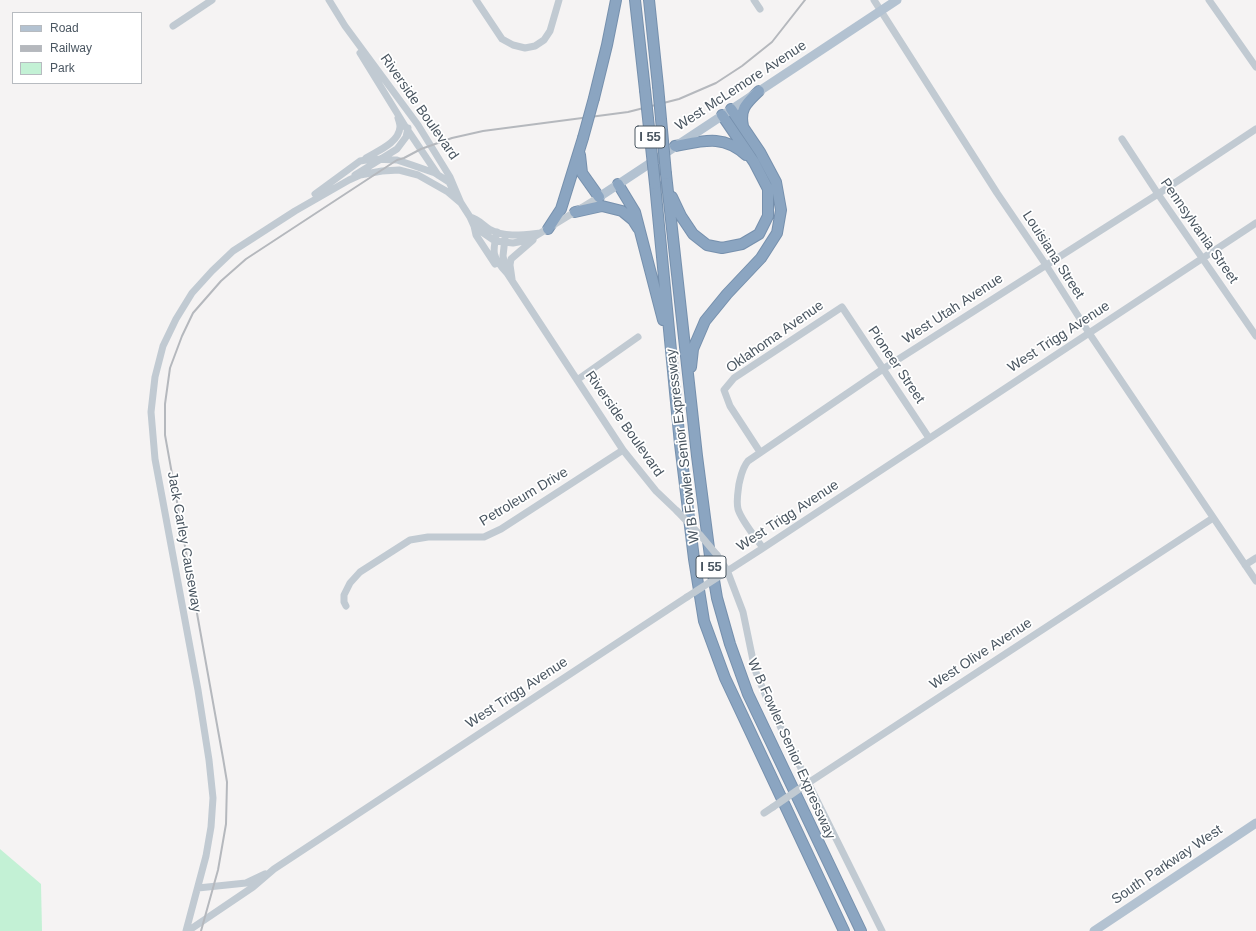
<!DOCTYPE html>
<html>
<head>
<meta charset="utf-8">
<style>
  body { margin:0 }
  #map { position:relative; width:1256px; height:931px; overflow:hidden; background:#f5f3f3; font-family:Arial,sans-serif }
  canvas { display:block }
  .legend { position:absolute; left:12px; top:12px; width:130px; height:72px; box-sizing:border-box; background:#fff; border:1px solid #b7bbc0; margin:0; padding:5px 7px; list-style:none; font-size:12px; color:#4a5661 }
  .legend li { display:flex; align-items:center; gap:8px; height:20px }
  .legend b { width:20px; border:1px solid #b7bbc0 }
</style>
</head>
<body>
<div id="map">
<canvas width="1256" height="931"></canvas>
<ul class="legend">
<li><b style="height:5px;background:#b3c2d1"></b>Road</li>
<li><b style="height:5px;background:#b5b8bd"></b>Railway</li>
<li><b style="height:11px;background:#c3f1d5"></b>Park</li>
</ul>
</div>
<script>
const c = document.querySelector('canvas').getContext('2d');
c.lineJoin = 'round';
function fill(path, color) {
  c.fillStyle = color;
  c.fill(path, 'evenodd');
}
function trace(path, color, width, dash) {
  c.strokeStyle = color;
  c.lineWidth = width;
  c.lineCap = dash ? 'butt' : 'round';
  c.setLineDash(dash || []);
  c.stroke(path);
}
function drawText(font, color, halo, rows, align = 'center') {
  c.font = font + ' Arial,sans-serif';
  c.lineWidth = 3.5;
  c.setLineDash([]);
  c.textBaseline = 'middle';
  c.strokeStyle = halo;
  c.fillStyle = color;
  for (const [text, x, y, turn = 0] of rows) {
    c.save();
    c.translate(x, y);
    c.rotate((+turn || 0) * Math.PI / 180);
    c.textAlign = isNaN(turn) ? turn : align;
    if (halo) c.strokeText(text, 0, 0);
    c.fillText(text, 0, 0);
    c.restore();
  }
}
fill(new Path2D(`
  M0 849 41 884 42 931H0Z`), '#c3f1d5');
const highway = new Path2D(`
  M635 0 645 90
  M649 0 658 86
  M594 98 607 45 616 0
  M743 126C739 108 748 102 759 91
  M675 146C703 141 723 134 746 155
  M580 155 582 173 599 197
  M666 174 697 456 710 556 717 598 730 644 748 694 861 931
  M618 184 635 212 663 320
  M655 184 680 444 694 559 704 621 725 678 844 931
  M672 197 681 216 693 234 707 245 722 248 742 244 759 234 768 216V189L754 162 722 115
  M575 212 602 206 622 211 633 220 638 228
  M548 229 561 209 583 138
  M691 367 693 349 705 321 727 294 761 258 777 233 781 210 776 182 760 152 731 109`);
trace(highway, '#7690ad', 12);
trace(new Path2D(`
  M329 0 345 26 418 125 450 177 461 203 470 217 474 226 479 230 495 241 513 243 529 240 599 197
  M476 0 502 39 513 45 525 48 535 46 544 40 550 31 559 0
  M754 0 760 9
  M874 0 997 193 1046 265 1089 333 1256 581
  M1209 0 1256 67
  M173 26 212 0
  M360 53 405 126 438 175
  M1122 139 1158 194 1256 336
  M366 158C377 151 399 143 400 127 400 124 399 121 398 118
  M355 175 397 149 406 137 408 128
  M315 194 360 161 372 159 397 160 412 165 435 173 449 182 452 188
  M470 217C478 219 483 225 489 229 505 238 523 235 540 233
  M474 226 476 235 495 264
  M497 232C492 253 492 257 507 273L623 450 656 491 677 511
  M505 238 503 256 506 271
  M512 279 510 265 511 259 533 240
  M577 380 638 337
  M760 452 730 406 724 390 734 378 842 307 929 438
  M763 548C756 538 741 520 738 509 736 501 738 492 739 484 741 476 742 468 748 461L883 369 1158 194 1256 129
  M717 555 727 570 743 612 755 670 770 706 882 931
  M1245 565 1256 558
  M718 577 760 550 1256 223
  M346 606 344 602V595L350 583 360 572 410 540 428 537H484L501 529 623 450
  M802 787 1213 518
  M764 813 773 807
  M198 888 246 883 265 874
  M186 931 206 856 211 827 213 798 209 760 198 690 155 459 151 412 155 377 163 346 176 319 192 293 212 271 233 251 295 211 349 180 360 175 382 171 399 170 418 175 448 192 461 203
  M188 931 253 887 274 869 687 597`), '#c1cad2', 7);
trace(new Path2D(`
  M599 197 897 0
  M1094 931 1256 823`), '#b3c2d1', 9);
trace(highway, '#8ba5c1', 10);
trace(new Path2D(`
  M201 931 218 870 226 824 227 782 223 758 165 435V404L170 368 182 336 193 313 221 281 246 259 397 160 404 158 421 149 452 138 483 131 628 112 679 99 716 83 742 66 772 42 805 0`), '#b5b8bd', 2);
const highwayBridge = new Path2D(`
  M658 86 666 174
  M645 90 655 184
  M583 138 594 98`);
trace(highwayBridge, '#7690ad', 12, []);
trace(new Path2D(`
  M677 511 701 536 717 555
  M687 597 718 577
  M773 807 802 787`), '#c1cad2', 7);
trace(highwayBridge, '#8ba5c1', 10);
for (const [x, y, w] of [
  [650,137,30],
  [711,567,30]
]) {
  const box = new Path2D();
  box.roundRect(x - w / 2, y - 11, w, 22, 3);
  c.fillStyle = '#fff';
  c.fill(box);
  trace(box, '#4a5661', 1);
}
drawText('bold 13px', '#4a5661', null, [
  ["I 55",650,137],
  ["I 55",711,567]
]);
drawText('14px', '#4a5661', '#fff', [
  ["West McLemore Avenue",741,86,-33],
  ["Riverside Boulevard",419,107,55],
  ["Pennsylvania Street",1199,231,55],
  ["Louisiana Street",1053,255,57],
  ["West Utah Avenue",953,309,-33],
  ["Oklahoma Avenue",775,337,-35],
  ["West Trigg Avenue",1059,337,-33],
  ["Pioneer Street",896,365,56],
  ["Riverside Boulevard",624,424,55],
  ["W B Fowler Senior Expressway",683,446,-97],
  ["Petroleum Drive",524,497,-31],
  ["West Trigg Avenue",788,516,-33],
  ["Jack Carley Causeway",184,542,80],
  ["West Olive Avenue",981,654,-33],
  ["West Trigg Avenue",517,693,-33],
  ["W B Fowler Senior Expressway",791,749,66],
  ["South Parkway West",1167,865,-34]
]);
</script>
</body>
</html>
